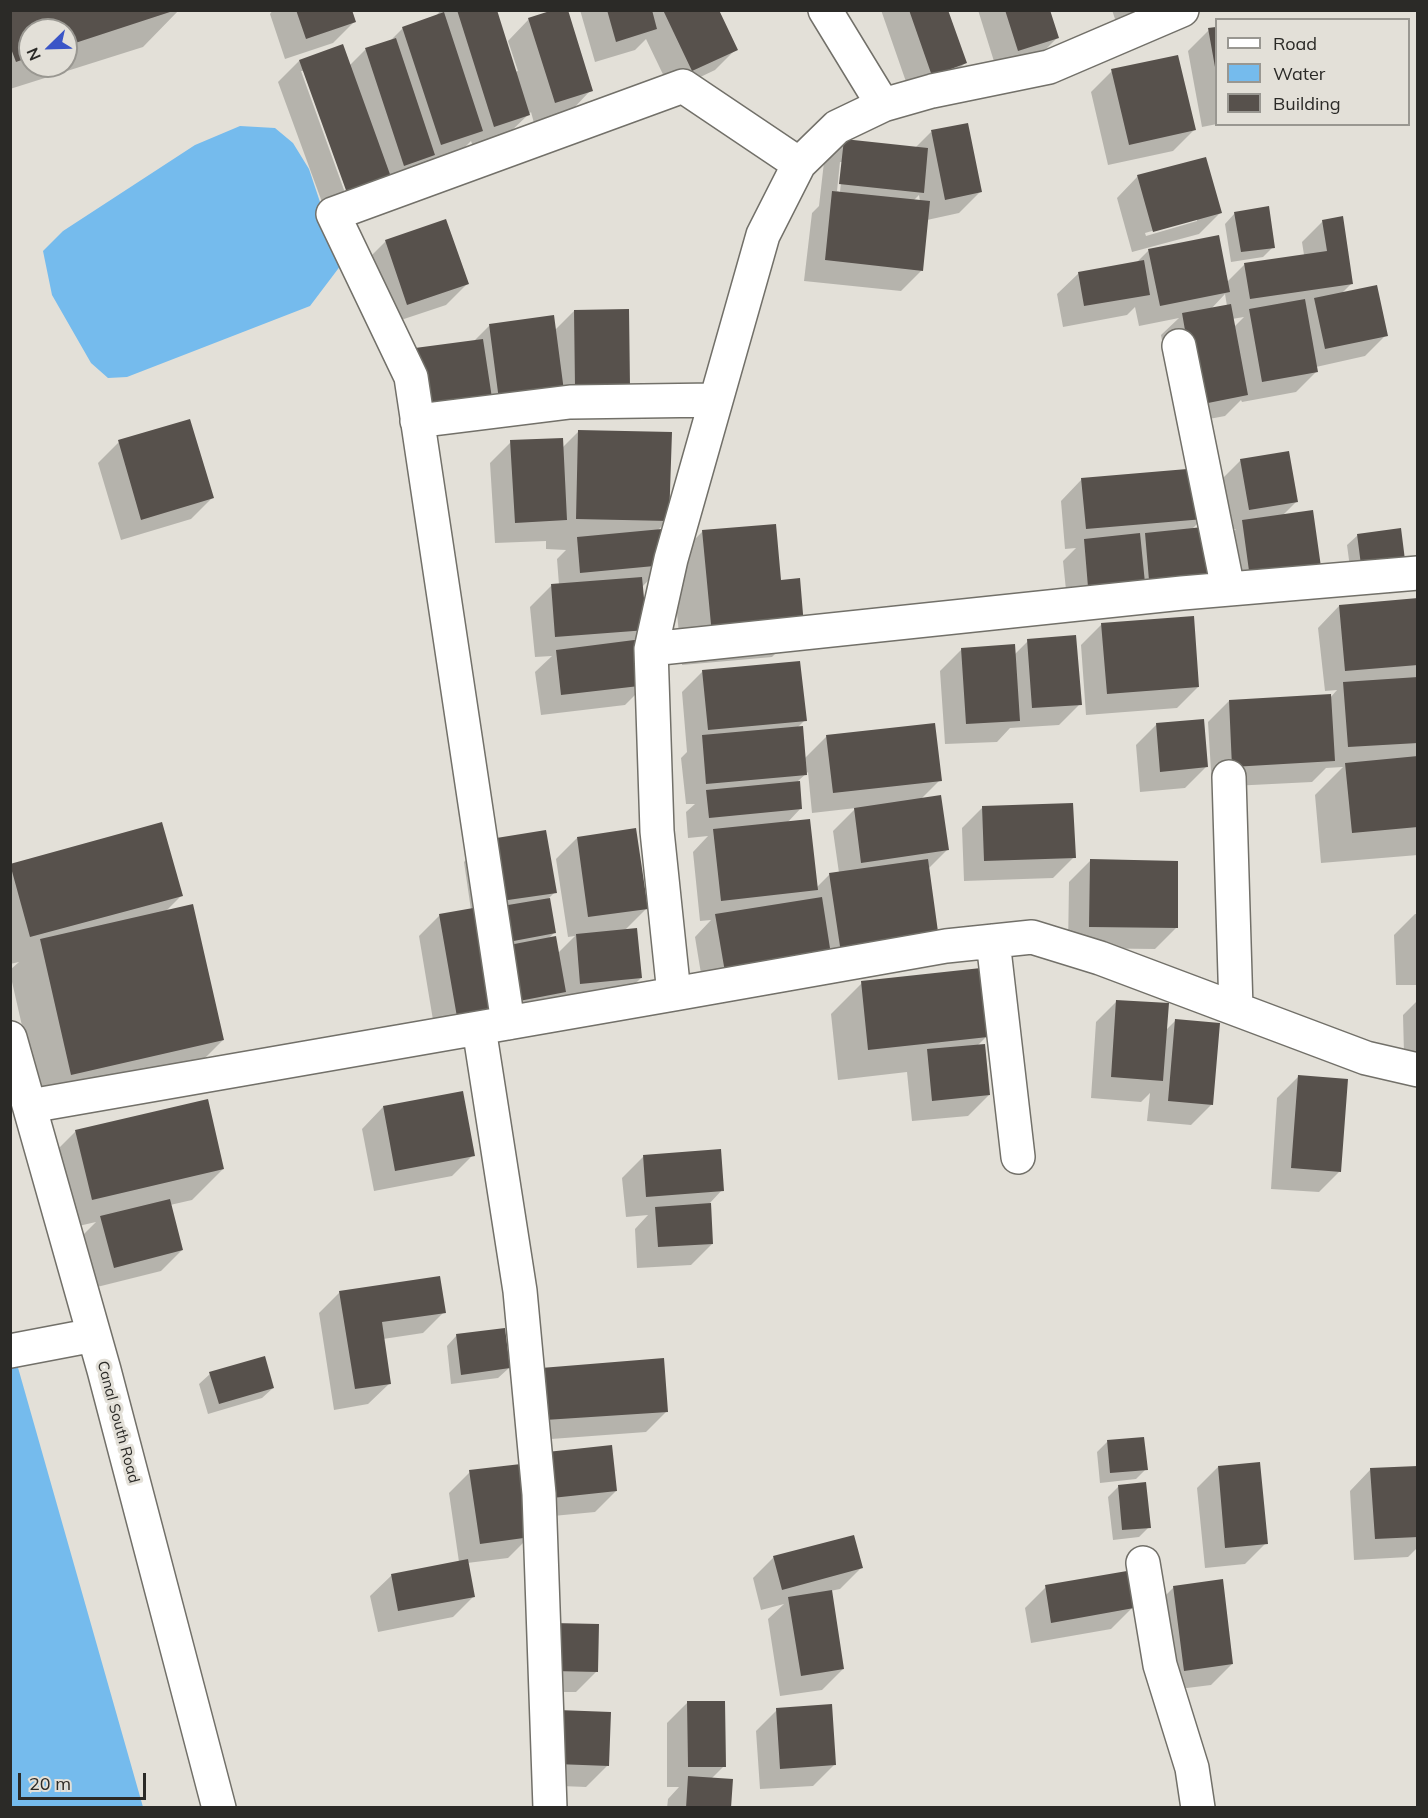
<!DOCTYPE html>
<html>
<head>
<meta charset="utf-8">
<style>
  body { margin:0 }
  #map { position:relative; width:1428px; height:1818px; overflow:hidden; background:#e3e0d8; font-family:Mulish,sans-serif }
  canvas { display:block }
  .frame { position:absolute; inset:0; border:12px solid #2b2a27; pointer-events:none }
  .legend { position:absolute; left:1215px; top:18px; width:195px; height:108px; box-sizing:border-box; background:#e3e0d8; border:2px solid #999791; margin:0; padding:8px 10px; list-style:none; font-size:18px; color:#2b2a27 }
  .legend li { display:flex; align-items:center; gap:12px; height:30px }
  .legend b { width:30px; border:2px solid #999791 }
  .north { position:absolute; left:18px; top:18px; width:60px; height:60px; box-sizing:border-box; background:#e3e0d8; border:2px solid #999791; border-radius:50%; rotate:247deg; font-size:16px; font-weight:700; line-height:24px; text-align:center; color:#2b2a27 }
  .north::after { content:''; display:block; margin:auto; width:21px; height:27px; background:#3a55c7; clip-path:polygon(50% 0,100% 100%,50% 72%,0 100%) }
  .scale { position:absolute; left:18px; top:1773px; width:128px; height:27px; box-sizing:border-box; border:3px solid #2b2a27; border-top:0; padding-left:8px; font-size:18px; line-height:21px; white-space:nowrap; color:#2b2a27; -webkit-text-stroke:4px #e3e0d8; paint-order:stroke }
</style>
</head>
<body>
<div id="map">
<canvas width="1428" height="1818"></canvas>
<div class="frame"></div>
<ul class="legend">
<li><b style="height:8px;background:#fff"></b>Road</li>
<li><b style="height:16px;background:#75bbed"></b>Water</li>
<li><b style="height:16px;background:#57514c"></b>Building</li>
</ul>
<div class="north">N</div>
<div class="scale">20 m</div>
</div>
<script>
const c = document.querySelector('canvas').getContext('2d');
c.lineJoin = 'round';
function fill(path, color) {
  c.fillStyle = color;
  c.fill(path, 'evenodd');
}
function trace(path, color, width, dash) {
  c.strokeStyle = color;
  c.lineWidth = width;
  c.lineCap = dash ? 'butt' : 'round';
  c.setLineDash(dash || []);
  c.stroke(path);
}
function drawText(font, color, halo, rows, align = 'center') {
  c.font = font + ' Mulish,sans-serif';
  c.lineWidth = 6;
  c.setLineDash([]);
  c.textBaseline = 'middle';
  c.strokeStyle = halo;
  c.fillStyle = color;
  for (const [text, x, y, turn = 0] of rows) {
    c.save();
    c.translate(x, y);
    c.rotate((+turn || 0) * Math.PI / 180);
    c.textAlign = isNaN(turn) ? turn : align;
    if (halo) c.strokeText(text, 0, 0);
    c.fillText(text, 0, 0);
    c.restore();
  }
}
fill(new Path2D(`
  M240 126 275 128 293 143 309 169 341 265 310 306 127 377 108 378 91 363 52 295 43 251 63 231 195 145Z
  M11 1343 143 1807H11Z`), '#75bbed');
fill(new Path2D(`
  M10 10H179L143 47 10 89ZM30 30H66V66H30Z
  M273 10H350L354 22 333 43 285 59 270 14Z
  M441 10H495L515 72 518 71 508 41 529 19 591 90 570 112 534 123 531 112 507 135 473 147 471 141 460 152 326 213 278 82 299 61 349 66 365 50 389 42 403 28 434 18ZM301 71H304L351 200 348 201Z
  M580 10H717L736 49 715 70 671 91 646 39 635 50 595 62Z
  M881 10H947L965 63 944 84 911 96Z
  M978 10H1048L1057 38 1036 59 997 71Z
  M1112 10H1179L1118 28Z
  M1216 28 1217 124 1202 127 1188 51 1209 30Z
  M1112 71 1194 130 1173 151 1108 165 1091 92Z
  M931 132 980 192 959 213 927 220 922 270 901 291 804 281 812 213 819 206 824 162 845 141 915 148ZM840 162H843L840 192 837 191ZM919 195 920 202 913 201Z
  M1138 176 1220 213 1199 234 1132 252 1117 198ZM1197 218V221L1146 236 1145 233Z
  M1235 213 1273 247 1263 257 1231 262 1225 224Z
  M1323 221 1352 283 1342 293 1386 335 1365 356 1316 367 1317 371 1296 392 1242 402 1241 400 1225 416 1177 425 1161 335 1179 318 1139 326 1135 307 1127 315 1063 327 1057 294 1079 273 1136 263 1149 250 1227 282 1245 264 1304 255 1302 242ZM1225 294 1227 306 1211 309ZM1244 317 1234 327 1232 319Z
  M386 241 467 284 446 305 386 325 365 262Z
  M574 311 629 386 479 420 473 342 489 326 554 331Z
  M579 431 667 521 657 531 663 565 642 587 645 629 632 642 646 684 625 705 541 715 535 672 552 656 535 657 530 607 551 586 559 585 557 559 566 550 546 549V541L495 543 490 463 511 442 562 448Z
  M119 442 212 498 191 519 121 540 98 463Z
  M1241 460 1296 502 1282 516 1312 512 1229 598 1222 542 1236 529 1228 530 1220 481Z
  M1082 479 1202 519 1191 530 1207 587 1069 619 1063 561 1076 548 1065 549 1061 501Z
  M703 531 779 582 803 626 772 657 682 665 672 562Z
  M1358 535 1404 560 1351 575 1347 545Z
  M1418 600V855L1321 863 1315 795 1343 767 1326 768 1312 782 1212 787 1208 722 1229 701 1330 698 1337 690 1325 691 1318 628 1339 606Z
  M1102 624 1198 687 1177 708 1086 715 1081 645Z
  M1028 641 1080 704 1059 725 1010 728 997 742 945 744 940 671 961 650 1014 655Z
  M703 671 805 720 797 728 804 759 827 736 940 780 920 800 947 850 928 869 938 939 705 998 695 937 711 920 700 921 693 852 708 836 688 838 686 812 695 804H686L681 758 687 752 682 692ZM808 772 812 813 856 808 833 831 839 873 830 874 817 887 787 823 801 808 798 781Z
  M1157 724 1206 767 1185 788 1140 792 1136 745Z
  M983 807 1074 857 1053 878 964 881 962 828Z
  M577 838 646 909 624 931 641 978 620 999 560 1004 559 996 543 1013 436 1038 419 936 440 915 471 910 464 862 485 841 555 892 548 899 554 933 548 939 557 954 575 936 568 937 556 859Z
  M1090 861 1176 928 1155 949 1068 948 1069 882Z
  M10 866 181 896 165 912 223 1040 192 1071 40 1105 10 973V970L19 962 10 964Z
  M1415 914H1418V985H1396L1394 935Z
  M862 983 987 1036 977 1046 989 1095 968 1116 912 1121 907 1072 838 1080 831 1014Z
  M1418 1000V1053L1404 1054 1403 1015Z
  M1117 1001 1165 1031 1175 1021 1212 1104 1191 1125 1147 1121 1150 1093 1141 1102 1091 1098 1096 1022Z
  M1298 1077 1340 1171 1319 1192 1271 1189 1277 1098Z
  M383 1107 473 1155 452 1176 374 1191 362 1129Z
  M76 1131 223 1169 192 1200 170 1205 182 1250 161 1271 93 1288 80 1238 96 1222 61 1230 45 1162Z
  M643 1157 722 1190 709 1204 712 1244 691 1265 637 1268 635 1229 648 1215 626 1217 622 1178Z
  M340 1292 444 1312 423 1333 383 1339 390 1383 368 1404 334 1410 319 1313Z
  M457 1335 509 1368 498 1378 451 1384 447 1346Z
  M210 1374 273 1388 262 1398 208 1414 199 1384Z
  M520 1390 667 1411 646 1432 524 1441Z
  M1107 1442 1146 1469 1136 1479 1100 1483 1097 1452Z
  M1218 1467 1266 1543 1245 1564 1205 1568 1197 1488Z
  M1418 1467V1547L1408 1557 1354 1560 1350 1491 1371 1469Z
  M470 1472 529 1537 508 1558 467 1563 474 1596 453 1617 378 1632 370 1596 392 1575 459 1562 449 1493Z
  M527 1474 616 1491 595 1512 532 1518Z
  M1119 1486 1149 1527 1139 1537 1113 1540 1108 1497Z
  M774 1557 861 1568 840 1589 830 1591 843 1669 822 1690 780 1696 768 1619 784 1604 761 1610 753 1578Z
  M1046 1587 1132 1608 1111 1629 1031 1643 1025 1608Z
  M1174 1587 1232 1664 1211 1685 1163 1691 1153 1608Z
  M554 1624 597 1671 576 1692H533Z
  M688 1702 724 1766 711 1779 730 1808H667L668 1799 679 1787H667V1723Z
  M777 1710 834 1765 813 1786 760 1789 756 1731Z
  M559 1711 607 1766 586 1787 536 1785Z`), '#0003');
fill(new Path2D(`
  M10 10H173V11L66 46V30H30V57L16 62 10 46Z
  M296 10H352L356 22 306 39Z
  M457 10H497L530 115 494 127Z
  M553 10H568L593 91 555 103 528 18Z
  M607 10H652L657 29 616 42Z
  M663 10H719L738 50 692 71Z
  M909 10H948L967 63 932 76Z
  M1005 10H1050L1059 38 1018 51Z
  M444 12 483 131 441 145 402 27Z
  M1216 27V67H1215L1208 28Z
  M396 38 435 155 404 166 365 48Z
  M343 44 391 177 347 193 299 60Z
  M1178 55 1196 130 1129 145 1111 69Z
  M968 123 982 192 945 200 931 130Z
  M844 139 928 148 924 193 839 184Z
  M1206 157 1222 213 1153 232 1137 175Z
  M832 191 930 201 923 271 825 260Z
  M1269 206 1275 248 1241 252 1234 212Z
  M1343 216 1353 284 1250 299 1244 263 1327 251 1322 220Z
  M446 219 469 284 407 305 385 240Z
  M1219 235 1230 292 1160 306 1148 249Z
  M1144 260 1150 295 1084 306 1078 272Z
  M1377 285 1388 336 1325 349 1314 298Z
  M1305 299 1318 372 1262 382 1249 309Z
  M1231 304 1248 395 1198 405 1182 313Z
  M629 309 630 387H575L574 310Z
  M554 315 564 391 499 400 489 324Z
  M483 339 492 398 423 409 415 348Z
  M190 419 214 498 141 520 118 440Z
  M578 430 672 432 669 521 576 519Z
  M563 438 567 520 515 523 510 440Z
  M1289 451 1298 502 1249 510 1240 459Z
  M1199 468 1204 519 1086 529 1081 478Z
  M1313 510 1321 567 1250 578 1242 520Z
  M776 524 781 580 800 578 804 626 712 635 702 530Z
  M1203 527 1209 587 1150 592 1145 533Z
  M1401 528 1405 560 1361 565 1357 534Z
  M662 529 665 565 580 573 577 537Z
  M1140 533 1146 593 1089 599 1084 539Z
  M642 577 647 630 555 637 551 584Z
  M1418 598V665L1345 671 1339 605Z
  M1194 616 1199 687 1107 694 1101 623Z
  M1076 635 1082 705 1032 708 1027 639Z
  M642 639 648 685 561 695 556 650Z
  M1015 644 1020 721 966 724 961 648Z
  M800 661 807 721 708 730 702 670Z
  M1418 677V743L1348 747 1343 682Z
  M1331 694 1335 761 1232 767 1229 700Z
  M1204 719 1208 767 1160 772 1156 723Z
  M935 723 942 781 833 793 826 735Z
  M803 726 807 775 706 784 702 735Z
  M1418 756V827L1352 833 1345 763Z
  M800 781 802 809 709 818 706 790Z
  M941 795 949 850 861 863 854 808Z
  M1073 803 1076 858 984 861 982 806Z
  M810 819 818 890 721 901 713 829Z
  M162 822 183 896 30 937 10 864Z
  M636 828 648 909 588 917 577 837Z
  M546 830 557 893 494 902 484 840Z
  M928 859 939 939 841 953 829 873Z
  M1090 859 1178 861V928L1089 927Z
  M822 897 832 961 726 978 715 914Z
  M550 898 556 933 503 943 496 907Z
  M193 904 224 1040 71 1075 40 939Z
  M479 907 496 1011 457 1017 439 914Z
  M637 928 642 978 580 984 576 934Z
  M556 936 566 992 514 1002 504 946Z
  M981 968 988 1037 868 1050 861 981Z
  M1116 1000 1169 1003 1163 1081 1111 1077Z
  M1175 1019 1220 1023 1213 1105 1168 1101Z
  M985 1044 990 1095 932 1101 927 1049Z
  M1298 1075 1348 1079 1341 1172 1291 1168Z
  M463 1091 475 1156 395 1171 383 1106Z
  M208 1099 224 1169 92 1200 75 1130Z
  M721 1149 724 1191 646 1197 643 1155Z
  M170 1199 183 1250 114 1268 100 1216Z
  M711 1203 713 1244 658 1247 655 1207Z
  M440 1276 446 1313 382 1322 391 1384 355 1389 339 1291Z
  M505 1328 510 1368 461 1375 456 1334Z
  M265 1356 274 1388 219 1404 209 1372Z
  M664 1358 668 1412 545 1420 541 1368Z
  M1144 1437 1148 1470 1110 1473 1107 1440Z
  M612 1445 617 1491 552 1498 547 1452Z
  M1260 1462 1268 1544 1225 1548 1218 1466Z
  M521 1464 531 1537 480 1544 469 1470Z
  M1418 1466V1537L1375 1539 1370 1468Z
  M1146 1482 1151 1528 1122 1530 1118 1485Z
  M854 1535 863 1568 782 1590 773 1556Z
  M468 1559 475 1597 398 1611 391 1574Z
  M1127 1571 1134 1608 1051 1623 1045 1585Z
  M1223 1579 1233 1664 1184 1671 1173 1586Z
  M832 1590 844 1669 801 1676 788 1597Z
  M553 1623 599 1624 598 1672 553 1671Z
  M687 1701H725L726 1767H688Z
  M832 1704 836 1765 780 1769 776 1708Z
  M558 1710 611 1712 609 1766 556 1764Z
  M688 1776 733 1779 731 1808H686Z`), '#57514c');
const street = new Path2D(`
  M825 10 883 105
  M1179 346 1228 589
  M417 421 570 402 716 400
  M651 649 1182 593 1418 573
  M1229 777 1236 1009
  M993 941 1018 1157
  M674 994 946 946 1032 937 1100 958 1366 1058 1418 1070
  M508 1023 411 377 333 214 683 86 799 164
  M479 1028 520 1291 539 1494 550 1808
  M30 1106 674 994 657 831 651 649 671 559 763 235 799 164 837 127 883 105 932 91 1049 67 1182 10
  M1143 1563 1160 1665 1192 1768 1198 1808`);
const secondary = new Path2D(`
  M10 1038 104 1370 219 1808
  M10 1351 94 1335`);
trace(street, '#727069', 36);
trace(secondary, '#727069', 36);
trace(street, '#fff', 33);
trace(secondary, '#fff', 33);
drawText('15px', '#2b2a27', '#e3e0d8', [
  ["Canal South Road",118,1422,75]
]);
</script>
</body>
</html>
